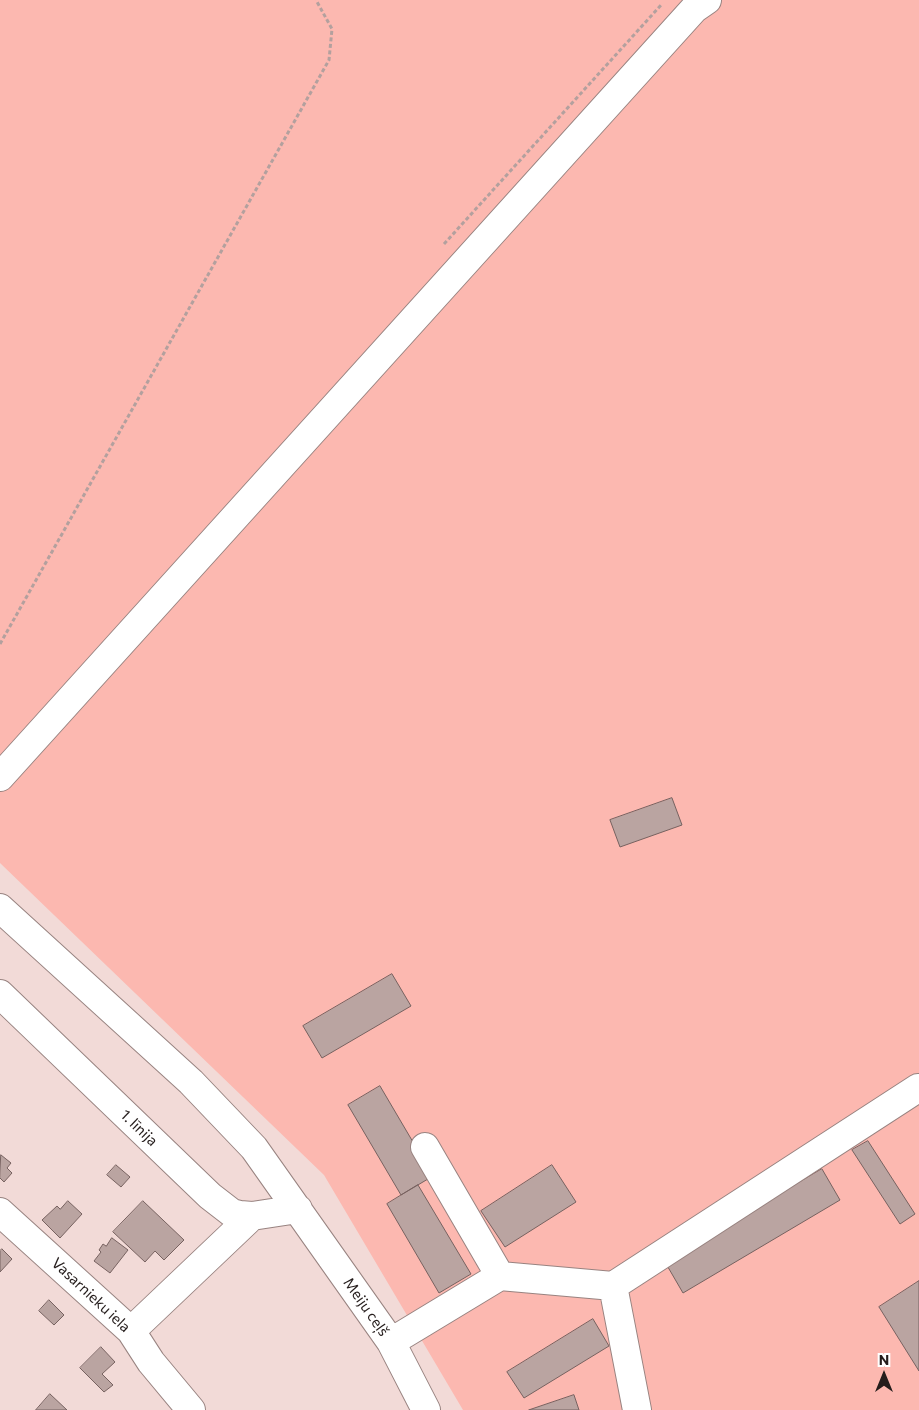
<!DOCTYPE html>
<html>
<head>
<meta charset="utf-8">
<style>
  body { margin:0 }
  #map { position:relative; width:919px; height:1410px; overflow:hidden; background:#f2dad7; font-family:Commissioner,sans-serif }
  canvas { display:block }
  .north { position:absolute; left:859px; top:1350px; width:50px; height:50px; -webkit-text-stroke:4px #fff; paint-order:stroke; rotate:0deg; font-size:14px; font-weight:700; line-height:20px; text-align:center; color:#251d1c }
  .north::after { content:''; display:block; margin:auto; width:18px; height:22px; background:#251d1c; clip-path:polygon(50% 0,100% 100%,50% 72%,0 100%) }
</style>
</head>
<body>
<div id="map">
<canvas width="919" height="1410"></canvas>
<div class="north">N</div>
</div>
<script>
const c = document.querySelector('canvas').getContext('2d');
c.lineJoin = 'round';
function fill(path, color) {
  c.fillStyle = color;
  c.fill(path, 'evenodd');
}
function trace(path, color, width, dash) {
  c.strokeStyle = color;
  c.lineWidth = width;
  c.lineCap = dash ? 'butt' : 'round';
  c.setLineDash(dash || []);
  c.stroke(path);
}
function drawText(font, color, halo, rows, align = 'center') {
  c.font = font + ' Commissioner,sans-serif';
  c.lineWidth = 5;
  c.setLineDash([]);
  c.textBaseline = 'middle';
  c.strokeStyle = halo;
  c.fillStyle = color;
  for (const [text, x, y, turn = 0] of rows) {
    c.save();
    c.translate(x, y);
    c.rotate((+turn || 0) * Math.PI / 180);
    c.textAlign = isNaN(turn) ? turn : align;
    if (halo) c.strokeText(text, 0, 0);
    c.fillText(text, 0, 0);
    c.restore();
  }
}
fill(new Path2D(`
  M0 0H919V1410H463L324 1175 0 863Z`), '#fcb8b0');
const building = new Path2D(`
  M672 798 682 825 620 847 610 820Z
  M392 974 411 1006 322 1058 303 1026Z
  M380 1086 433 1176 401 1195 348 1105Z
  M868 1141 915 1214 900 1224 852 1150Z
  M1 1155 11 1163 7 1168 12 1173 4 1182 0 1178Z
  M116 1165 130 1177 121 1187 107 1175Z
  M552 1165 576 1202 505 1247 481 1211Z
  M822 1169 840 1200 683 1293 665 1262Z
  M418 1185 471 1274 439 1293 387 1204Z
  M68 1201 82 1214 60 1238 42 1220 57 1206 60 1209Z
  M143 1201 184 1240 164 1260 155 1251 145 1262 113 1232Z
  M112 1238 128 1250 110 1273 94 1261 101 1252 99 1250 103 1244 106 1246Z
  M2 1249 12 1259 0 1272V1251Z
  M919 1281V1371L879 1307Z
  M49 1300 64 1315 54 1325 39 1311Z
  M593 1319 609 1346 524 1398 507 1372Z
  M101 1347 115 1362 102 1374 113 1385 104 1392 80 1368Z
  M50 1394 67 1410H36Z
  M574 1395 579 1410H529Z`);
fill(building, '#baa4a1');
trace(building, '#776260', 1);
const minor = new Path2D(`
  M0 777 694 9 707 0
  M0 908 191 1082 254 1148 391 1342 426 1410
  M0 994 210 1196 232 1213 240 1215 252 1216 298 1209
  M0 1212 131 1331 151 1362 191 1410
  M500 1276 613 1286 637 1410
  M613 1286 918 1088
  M131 1331 252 1216
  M391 1342 500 1276 425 1147`);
trace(minor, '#988380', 30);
trace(new Path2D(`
  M444 244 662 4
  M0 644 329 60 332 29 316 0`), '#b3a09e', 3, [4, 2.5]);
trace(minor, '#fff', 28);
drawText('15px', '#251d1c', '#fff', [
  ["1. līnija",139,1128,44],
  ["Vasarnieku iela",91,1295,43],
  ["Meiju ceļš",366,1307,55]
]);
</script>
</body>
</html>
